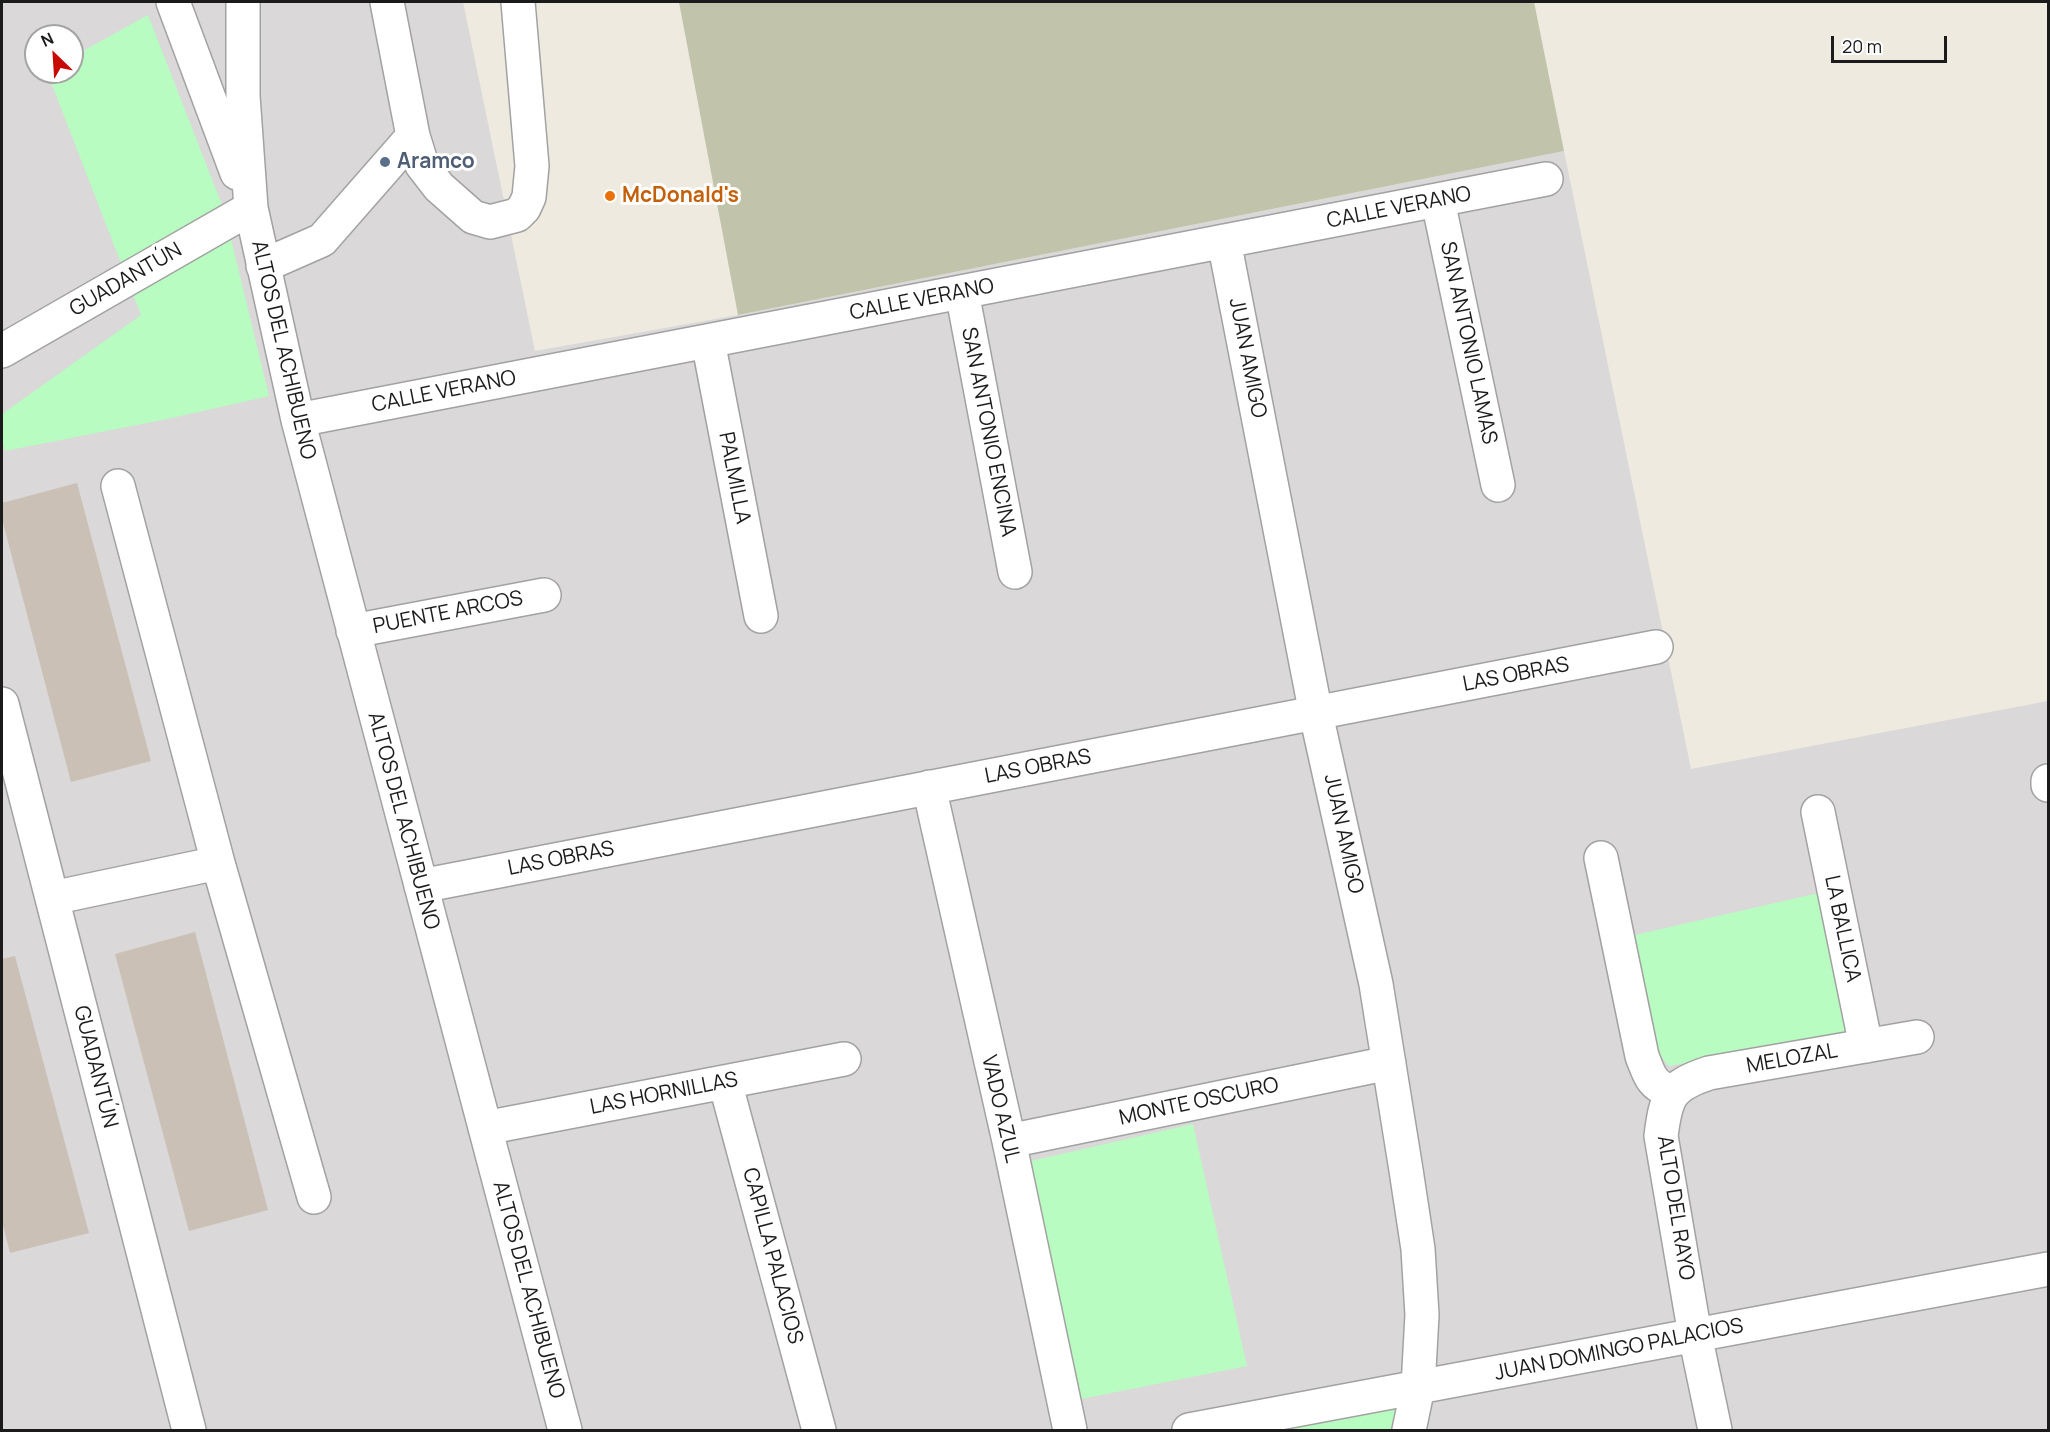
<!DOCTYPE html>
<html>
<head>
<meta charset="utf-8">
<style>
  body { margin:0 }
  #map { position:relative; width:2050px; height:1432px; overflow:hidden; background:#eeeae0; font-family:Manrope,sans-serif }
  canvas { display:block }
  .frame { position:absolute; inset:0; border:3px solid #1b1b1b; pointer-events:none }
  .north { position:absolute; left:24px; top:24px; width:60px; height:60px; box-sizing:border-box; background:#fff; border:2px solid #a4a4a4; border-radius:50%; rotate:335deg; font-size:16px; font-weight:700; line-height:24px; text-align:center; color:#1b1b1b }
  .north::after { content:''; display:block; margin:auto; width:21px; height:27px; background:#c70900; clip-path:polygon(50% 0,100% 100%,50% 72%,0 100%) }
  .scale { position:absolute; left:1831px; top:36px; width:116px; height:27px; box-sizing:border-box; border:3px solid #1b1b1b; border-top:0; padding-left:8px; font-size:18px; line-height:21px; white-space:nowrap; color:#1b1b1b; -webkit-text-stroke:4px #fff; paint-order:stroke }
</style>
</head>
<body>
<div id="map">
<canvas width="2050" height="1432"></canvas>
<div class="frame"></div>
<div class="north">N</div>
<div class="scale">20 m</div>
</div>
<script>
const context = document.querySelector('canvas').getContext('2d');
context.lineJoin = 'round';
function paint(path, color) { context.fillStyle = color; context.fill(path, 'evenodd'); }
function stroke(path, color, width, dash) { context.strokeStyle = color; context.lineWidth = width; context.lineCap = dash ? 'butt' : 'round'; context.setLineDash(dash || []); context.stroke(path); }
function write(font, color, halo, rows, align = 'center') {
  context.font = font + ' Manrope,sans-serif'; context.lineWidth = 6; context.setLineDash([]); context.textBaseline = 'middle'; context.strokeStyle = halo; context.fillStyle = color; for (const [text, x, y, turn = 0] of rows) {
    context.save(); context.translate(x, y); context.rotate((+turn || 0) * Math.PI / 180); context.textAlign = isNaN(turn) ? turn : align; if (halo) context.strokeText(text, 0, 0); context.fillText(text, 0, 0); context.restore();
  }
}
paint(new Path2D(`
  M2 2H463L535 351 738 315 1564 151 1691 769 2048 701V1430H2ZM36 36H72V72H36Z`), '#dad8d8');
paint(new Path2D(`
  M679 2H1534L1564 151 738 315Z`), '#c1c3ab');
paint(new Path2D(`
  M148 15 224 210 269 396 167 419 5 451 2 439V414L141 315 47 72H72V57Z
  M1823 892 1847 1033 1669 1066 1650 1043 1626 937Z
  M1193 1124 1247 1366 1081 1399 1031 1161Z
  M1404 1399 1396 1430H1241Z`), '#b9fcc1');
paint(new Path2D(`
  M77 483 151 761 71 782 2 519V503Z
  M195 932 268 1210 189 1231 115 954Z
  M15 956 89 1233 10 1253 2 1221V959Z`), '#cac0b6');
const minor = new Path2D(`
  M173 2 237 173
  M243 2V96L251 208 298 420 565 1430
  M387 2 413 136 422 165 439 187 473 217 490 222 517 215 524 208 529 197 532 166 518 2
  M1438 201 1498 485
  M1224 241 1316 714 1376 984 1406 1170 1418 1249 1422 1315 1418 1387 1409 1430
  M263 266 322 240 413 136
  M962 292 1015 572
  M708 341 761 616
  M2 351 251 208
  M298 420 1546 179
  M118 486 218 863
  M353 631 544 595
  M2 704 189 1430
  M2048 781V785
  M929 787 1009 1141 1070 1430
  M1818 812 1866 1046
  M1601 858 1642 1056C1650 1077 1651 1084 1672 1093
  M421 886 1656 647
  M52 898 218 863 314 1197
  M725 1082 819 1430
  M485 1128 844 1059
  M1009 1141 1389 1063
  M1189 1430 2048 1269
  M1715 1430 1695 1335 1661 1136C1666 1096 1670 1086 1709 1073L1917 1037`);
stroke(minor, '#a2a2a2', 36);
stroke(minor, '#fff', 33);
for (const [x, y, r, color] of [
  [385,162,6,"#5c6f8a"],
  [610,196,6,"#e8710a"]
]) { const dot = new Path2D(); dot.arc(x, y, r, 0, 2 * Math.PI); context.fillStyle = color; context.fill(dot); stroke(dot, '#fff', 2); }
write('bold 21px', '#4e5e75', '#fff', [
  ["Aramco",397,162]
], 'left');
write('bold 21px', '#c56008', '#fff', [
  ["McDonald's",622,196]
], 'left');
write('21px', '#1b1b1b', '#fff', [
  ["CALLE VERANO",1399,208,-11],
  ["GUADANTÚN",126,280,-30],
  ["CALLE VERANO",922,300,-11],
  ["SAN ANTONIO LAMAS",1468,343,78],
  ["ALTOS DEL ACHIBUENO",283,350,77],
  ["JUAN AMIGO",1247,358,79],
  ["CALLE VERANO",444,392,-11],
  ["SAN ANTONIO ENCINA",988,432,79],
  ["PALMILLA",734,478,79],
  ["PUENTE ARCOS",448,613,-11],
  ["LAS OBRAS",1516,675,-11],
  ["LAS OBRAS",1038,767,-11],
  ["ALTOS DEL ACHIBUENO",403,821,75],
  ["JUAN AMIGO",1343,834,78],
  ["LAS OBRAS",561,859,-11],
  ["LA BALLICA",1842,929,78],
  ["MELOZAL",1792,1059,-10],
  ["GUADANTÚN",95,1067,76],
  ["LAS HORNILLAS",664,1094,-11],
  ["MONTE OSCURO",1199,1102,-12],
  ["VADO AZUL",1000,1109,77],
  ["ALTO DEL RAYO",1675,1208,81],
  ["CAPILLA PALACIOS",772,1256,75],
  ["ALTOS DEL ACHIBUENO",528,1290,75],
  ["JUAN DOMINGO PALACIOS",1619,1350,-11]
]);
</script>
</body>
</html>
